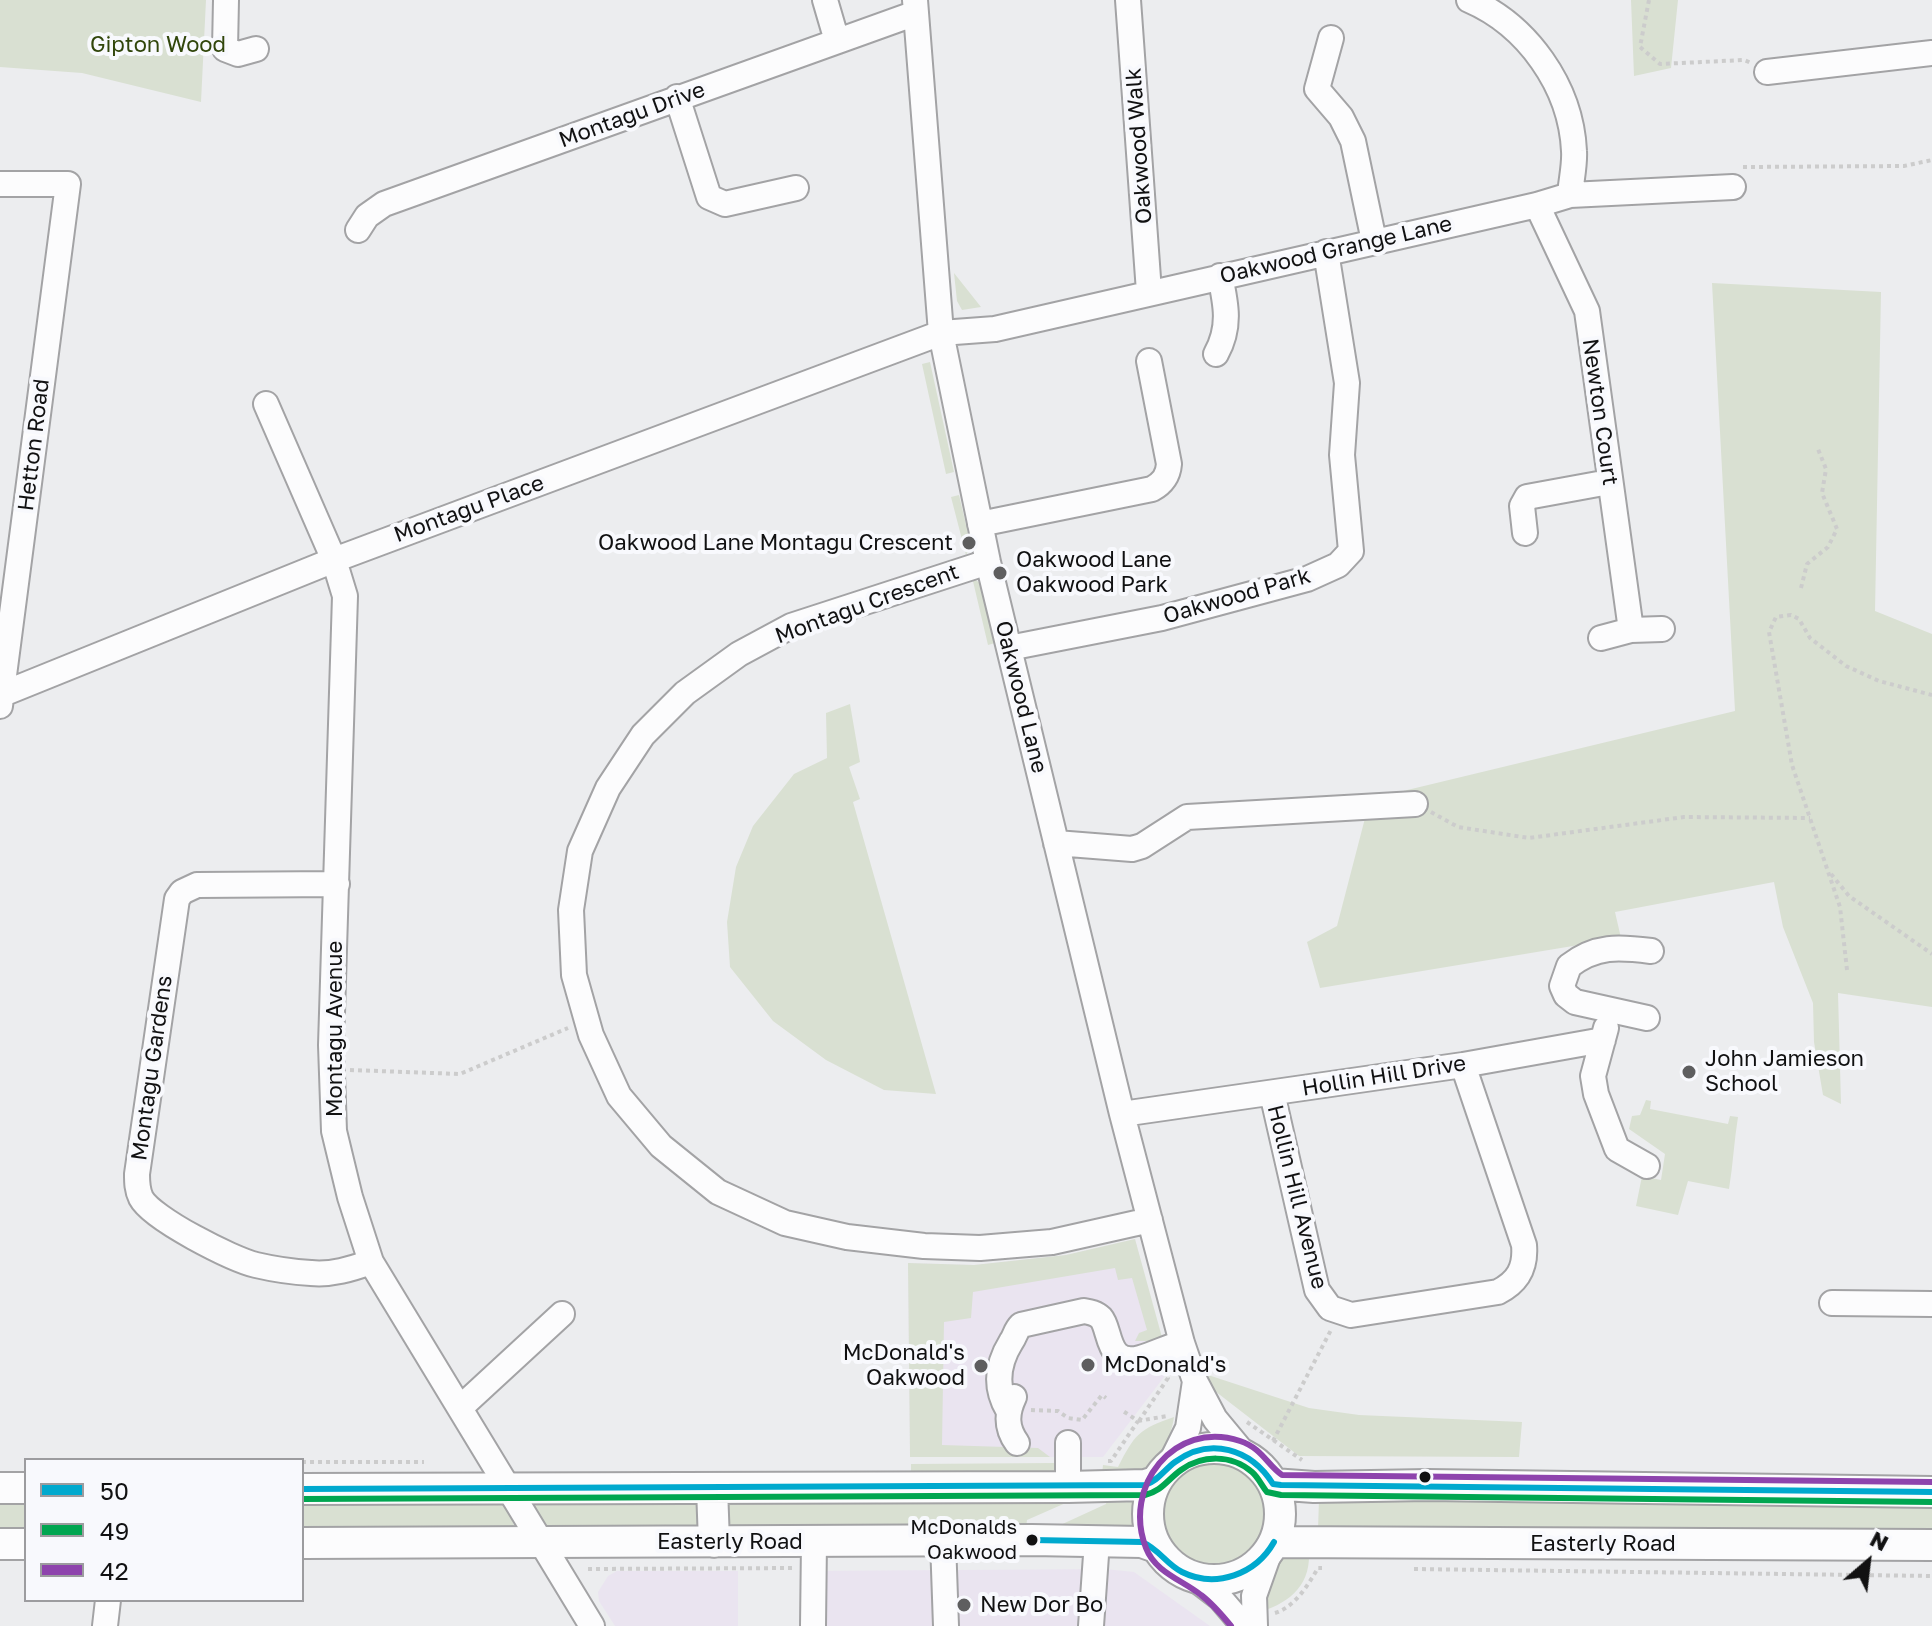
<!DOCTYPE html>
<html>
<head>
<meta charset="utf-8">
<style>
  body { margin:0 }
  #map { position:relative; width:1932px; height:1626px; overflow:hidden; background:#ecedef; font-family:"Golos Text",sans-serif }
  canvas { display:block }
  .legend { position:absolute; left:24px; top:1458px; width:280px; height:144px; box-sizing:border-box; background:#f8f9fd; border:2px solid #9c9c9f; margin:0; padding:10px 14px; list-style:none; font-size:24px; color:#111112 }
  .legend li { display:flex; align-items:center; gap:16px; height:40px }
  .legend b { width:40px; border:2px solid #9c9c9f }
  .north { position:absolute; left:1828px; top:1522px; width:80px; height:80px; -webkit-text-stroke:6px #f8f9fd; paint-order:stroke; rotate:28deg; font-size:22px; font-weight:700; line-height:32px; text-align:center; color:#111112 }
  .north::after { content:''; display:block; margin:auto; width:28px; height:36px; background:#111112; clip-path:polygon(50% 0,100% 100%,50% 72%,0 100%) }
</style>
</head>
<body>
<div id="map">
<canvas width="1932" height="1626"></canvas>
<ul class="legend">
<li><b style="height:10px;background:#00a9ce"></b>50</li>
<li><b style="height:10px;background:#00a651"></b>49</li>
<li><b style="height:10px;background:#8e44ad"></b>42</li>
</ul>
<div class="north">N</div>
</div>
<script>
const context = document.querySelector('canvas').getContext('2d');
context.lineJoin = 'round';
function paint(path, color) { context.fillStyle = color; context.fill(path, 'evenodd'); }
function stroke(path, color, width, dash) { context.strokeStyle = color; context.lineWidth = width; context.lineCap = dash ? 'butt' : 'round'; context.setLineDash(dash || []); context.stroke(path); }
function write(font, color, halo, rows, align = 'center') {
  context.font = font + ' "Golos Text",sans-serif'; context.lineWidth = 8; context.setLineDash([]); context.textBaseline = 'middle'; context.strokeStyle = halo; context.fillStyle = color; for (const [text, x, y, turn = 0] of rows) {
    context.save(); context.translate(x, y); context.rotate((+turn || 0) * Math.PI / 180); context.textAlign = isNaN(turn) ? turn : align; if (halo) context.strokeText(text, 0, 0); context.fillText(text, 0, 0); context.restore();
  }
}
paint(new Path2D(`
  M1135 1239 1162 1341 1164 1377 1103 1457H910L908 1263 974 1265 1066 1255Z
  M1105 1569 1134 1572 1210 1626H807V1571Z
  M617 1571H738V1626H615L599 1601 598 1592 608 1576Z`), '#eae4f0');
paint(new Path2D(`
  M0 0H206L201 102 82 73 0 67Z
  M1631 0H1678L1671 68 1634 76Z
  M954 273 981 307 962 310 957 301Z
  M1712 283 1881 292 1875 611 1932 634V1007L1838 993 1841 1104 1823 1095 1814 1042 1813 1003 1783 927 1774 882 1615 912 1621 938 1320 988 1307 942 1337 926 1370 799 1735 711Z
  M930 362 954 472 946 474 922 364Z
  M959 495 971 546 966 555 951 497Z
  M972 577 981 584 995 643 988 645Z
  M850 704 860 762 849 767 860 799 853 802 936 1094 884 1090 826 1060 773 1021 730 967 727 922 736 867 753 826 794 774 827 758 826 713Z
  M1646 1100 1651 1101 1650 1109 1728 1124 1730 1116 1738 1117C1734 1141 1733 1165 1729 1189L1688 1181 1678 1215 1636 1206 1642 1176 1661 1180 1665 1154 1629 1129 1632 1116 1640 1115Z
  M1135 1239 1163 1341H1135L1139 1333 1147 1330 1132 1278 1118 1280 1115 1268 973 1292 971 1318 944 1322 942 1445 1038 1448 1050 1457H910L908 1263 974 1265 1066 1255Z
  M1208 1375 1309 1408 1359 1415 1522 1422 1519 1457 1299 1456 1211 1388Z
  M1174 1417C1171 1438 1158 1469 1135 1473 1124 1474 1113 1474 1102 1474L1103 1465 1118 1467C1135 1434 1139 1429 1174 1417Z
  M1162 1514a52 52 0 1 1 104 0a52 52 0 1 1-104 0Z
  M1054 1463 1055 1471 911 1473V1464Z
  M1077 1498 1027 1520 1026 1527H733L726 1519V1508L732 1501Z
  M1107 1498 1132 1500V1528L1056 1527 1106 1504Z
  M302 1499 504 1502 514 1525 511 1531 302 1532Z
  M1319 1499 1932 1501V1533L1318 1530Z
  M0 1500H26V1532H0Z
  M536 1501 701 1502 699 1528 547 1529 534 1506Z
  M1309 1554C1310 1588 1286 1605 1256 1613 1261 1595 1268 1562 1289 1556 1295 1554 1303 1555 1309 1554Z`), '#d9e0d2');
const minor = new Path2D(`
  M226 0 225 49 238 54 256 49
  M825 0 837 41
  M915 0 941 333 988 562 1122 1114 1182 1343 1195 1381 1215 1419 1244 1454
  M1128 0 1149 292
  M1469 0C1527 25 1571 86 1574 151 1575 165 1571 181 1570 195
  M1331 38 1317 89 1341 117 1353 141 1374 241
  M1767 72 1932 53
  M677 97 709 197 725 204 796 188
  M0 184H68L0 706
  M1537 205 1587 311 1631 630
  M358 230 367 216 384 204 916 13
  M1216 354C1231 327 1226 304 1220 276
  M266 404 334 560 345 596 331 1045 334 1131 350 1197 371 1262 592 1626
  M980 524 1152 489C1163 483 1168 476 1169 464L1149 361
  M1525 533 1522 506 1527 497 1609 482
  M988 562 791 626 739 654 685 693 643 735 608 788 580 851 571 910 574 975 591 1035 619 1096 661 1146 718 1192 785 1223 847 1237 924 1246 980 1248 1052 1242 1150 1220
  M1601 638 1631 630 1662 629
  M1009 648 1162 618 1307 579 1338 565 1351 551 1342 455 1347 383 1326 252
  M0 695 334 560 941 333 995 329 1537 205 1570 195 1733 187
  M1056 843 1132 849 1142 846 1187 817 1415 804
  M337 884 197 885 182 892 177 899 137 1174C137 1182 137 1190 141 1198 152 1219 232 1259 256 1265 273 1269 293 1272 311 1273 332 1275 351 1269 371 1262
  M1647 1018 1575 1002 1566 995 1562 986 1569 966C1596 945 1619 947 1651 951
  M1606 1028 1593 1076 1596 1094 1617 1149 1647 1166
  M1272 1093 1317 1290 1330 1308 1351 1315 1498 1292C1518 1282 1526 1268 1524 1245L1463 1065
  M1122 1114 1463 1065 1603 1040
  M1832 1303 1932 1304
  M1014 1397C1006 1414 1006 1428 1017 1443
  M460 1408 562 1314
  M1008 1410C994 1386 998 1363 1011 1342 1016 1335 1015 1331 1021 1325L1084 1311C1090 1312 1096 1313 1101 1318 1111 1329 1106 1367 1140 1358 1154 1354 1168 1347 1182 1343
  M1068 1443V1487
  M1169 1466 1188 1428 1195 1381
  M943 1541 946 1626
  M1190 1575 1220 1598 1244 1626
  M105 1626 108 1600
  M813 1626 814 1542
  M1091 1626 1097 1541
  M1255 1626 1254 1596 1271 1548`);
const major = new Path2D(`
  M1148 1514a66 66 0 1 1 132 0a66 66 0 1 1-132 0Z
  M1273 1484 1314 1487 1428 1485 1932 1492
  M0 1488H26
  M712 1488 714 1542
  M302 1489 1068 1487 1145 1485 1155 1482
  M1274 1542 1932 1545
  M302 1543 1032 1540 1142 1542 1156 1547
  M0 1544H26`);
stroke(minor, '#a3a3a5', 28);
stroke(major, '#a3a3a5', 34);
stroke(new Path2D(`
  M1649 0 1640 47 1660 64 1744 60 1751 63
  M1743 167 1904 166 1932 160
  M1801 588 1807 564 1828 547 1837 529 1822 493 1826 469 1818 449
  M1431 812 1458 827 1529 838 1684 817 1810 818
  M1831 874 1849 896 1932 954
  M1847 970 1840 907 1792 765 1769 632 1776 617 1791 615 1799 619 1810 638 1846 666 1879 681 1932 695
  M350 1070 460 1074 568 1028
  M1031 1410 1058 1411 1068 1418 1082 1420 1102 1395 1106 1398
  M1138 1421 1167 1416
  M1139 1421 1168 1378 1166 1371
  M1247 1422 1302 1460
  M1273 1441 1331 1330
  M1108 1461H1111L1138 1421 1123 1411
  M302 1462H424
  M588 1569 794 1568
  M1414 1569 1932 1576
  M1275 1613C1295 1607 1308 1585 1318 1568H1322`), '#ccc', 4, [4, 4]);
stroke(minor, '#fcfcfd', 24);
stroke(major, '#fcfcfd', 30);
stroke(new Path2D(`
  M302 1489 1145 1485C1158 1481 1164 1470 1175 1462 1210 1436 1251 1449 1273 1484L1281 1485 1932 1492
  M1032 1540 1142 1542C1159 1549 1166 1564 1182 1572 1216 1589 1256 1574 1274 1542`), '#00a9ce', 6);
stroke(new Path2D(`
  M302 1499 1145 1495C1162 1491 1167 1480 1181 1470 1202 1455 1231 1454 1252 1472 1258 1477 1262 1486 1267 1492L1281 1495 1932 1502`), '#00a651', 6);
stroke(new Path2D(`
  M1231 1626C1222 1615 1213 1604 1201 1595 1182 1580 1155 1572 1146 1548 1122 1487 1174 1419 1240 1441 1262 1448 1268 1466 1282 1475L1932 1482`), '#8e44ad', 6);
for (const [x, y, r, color] of [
  [969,543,8,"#5e5e5f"],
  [1000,573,8,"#5e5e5f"],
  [1689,1072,8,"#5e5e5f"],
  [1088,1365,8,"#5e5e5f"],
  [981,1366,8,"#5e5e5f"],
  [1425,1477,7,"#111112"],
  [1032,1540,7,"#111112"],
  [964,1605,8,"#5e5e5f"]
]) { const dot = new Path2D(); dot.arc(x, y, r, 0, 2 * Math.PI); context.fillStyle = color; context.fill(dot); stroke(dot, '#f8f9fd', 3); }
write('20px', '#111112', '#f8f9fd', [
  ["McDonalds",1017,1528],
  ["Oakwood",1017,1553]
], 'right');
write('22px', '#31460b', '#f8f9fd', [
  ["Gipton Wood",158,45]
]);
write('22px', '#111112', '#f8f9fd', [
  ["Montagu Drive",632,115,-20],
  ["Oakwood Walk",1139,146,-94],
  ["Oakwood Grange Lane",1336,250,-13],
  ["Newton Court",1600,412,82],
  ["Hetton Road",34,445,-83],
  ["Montagu Place",469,509,-20],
  ["Oakwood Park",1237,596,-16],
  ["Montagu Crescent",867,604,-20],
  ["Oakwood Lane",1021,697,76],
  ["Montagu Avenue",335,1029,-90],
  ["Montagu Gardens",152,1068,-82],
  ["Hollin Hill Drive",1384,1076,-9],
  ["Hollin Hill Avenue",1297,1197,76],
  ["Easterly Road",730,1542],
  ["Easterly Road",1603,1544]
]);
write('22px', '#111112', '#f8f9fd', [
  ["Oakwood Lane Montagu Crescent",953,543,"right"],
  ["Oakwood Lane",1016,560],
  ["Oakwood Park",1016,585],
  ["John Jamieson",1705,1059],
  ["School",1705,1084],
  ["McDonald's",965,1353,"right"],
  ["Oakwood",965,1378,"right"],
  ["McDonald's",1104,1365],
  ["New Dor Bo",980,1605]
], 'left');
</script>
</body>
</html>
